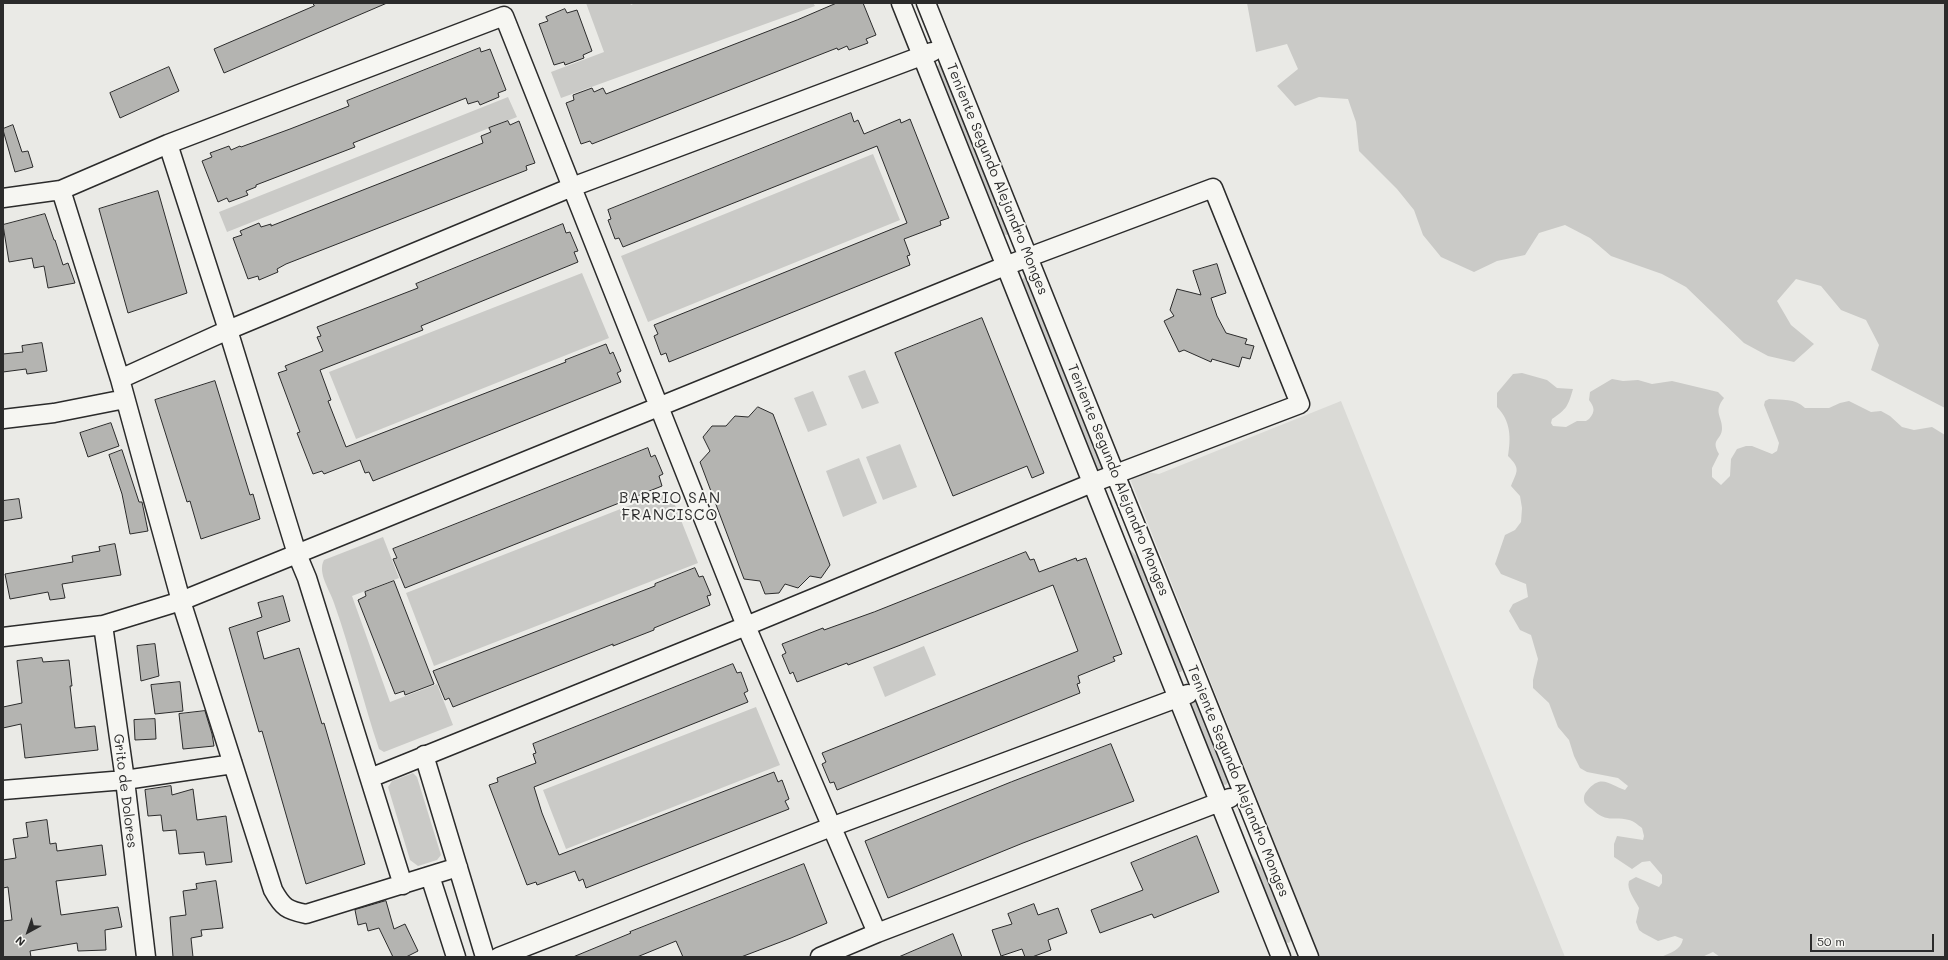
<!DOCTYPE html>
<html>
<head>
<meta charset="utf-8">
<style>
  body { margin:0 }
  #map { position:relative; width:1948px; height:960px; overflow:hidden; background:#eaeae6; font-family:Mali,sans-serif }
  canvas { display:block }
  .frame { position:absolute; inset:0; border:4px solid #2b2b2b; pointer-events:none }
  .north { position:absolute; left:8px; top:912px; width:40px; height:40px; -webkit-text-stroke:3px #f6f6f2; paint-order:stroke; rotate:220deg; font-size:11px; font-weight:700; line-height:16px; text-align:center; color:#2b2b2b }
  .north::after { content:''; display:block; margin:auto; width:14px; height:18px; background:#2b2b2b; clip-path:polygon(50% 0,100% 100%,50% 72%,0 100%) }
  .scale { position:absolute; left:1810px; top:934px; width:124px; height:18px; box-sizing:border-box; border:2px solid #2b2b2b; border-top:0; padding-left:5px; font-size:12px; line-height:14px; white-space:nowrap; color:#2b2b2b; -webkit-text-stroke:3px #f6f6f2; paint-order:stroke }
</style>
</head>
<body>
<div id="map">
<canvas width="1948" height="960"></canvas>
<div class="frame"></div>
<div class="north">N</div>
<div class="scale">50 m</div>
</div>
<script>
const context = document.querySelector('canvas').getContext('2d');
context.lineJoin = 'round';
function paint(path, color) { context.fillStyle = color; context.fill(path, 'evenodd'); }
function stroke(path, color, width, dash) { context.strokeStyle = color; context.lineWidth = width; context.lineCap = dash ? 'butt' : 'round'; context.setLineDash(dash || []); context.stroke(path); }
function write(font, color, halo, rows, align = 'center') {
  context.font = font + ' Mali,sans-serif'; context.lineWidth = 4; context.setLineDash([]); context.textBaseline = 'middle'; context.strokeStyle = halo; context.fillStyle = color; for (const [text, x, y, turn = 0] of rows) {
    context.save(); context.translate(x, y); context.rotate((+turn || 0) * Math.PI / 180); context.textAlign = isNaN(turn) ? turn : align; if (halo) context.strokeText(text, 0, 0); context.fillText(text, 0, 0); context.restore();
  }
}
paint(new Path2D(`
  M1341 401 1565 957H1320L1131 481 1134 476 1146 472 1159 474Z`), '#dadad6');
paint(new Path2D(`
  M586 3H630L631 5 635 3H813L815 6 561 98 551 72 604 52Z
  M1247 3H1945V408L1871 370 1879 345 1866 320 1841 310 1821 286 1796 279 1777 301 1791 325 1814 344 1794 362 1768 356 1744 343 1686 287 1662 274 1611 256 1590 238 1565 225 1539 233 1525 255 1497 261 1474 272 1441 257 1423 235 1414 210 1397 189 1359 151 1356 122 1348 99 1319 97 1295 106 1277 86 1298 69 1287 44 1256 52Z
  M939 64 942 65 1009 233 1007 235 1003 234 936 68Z
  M508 97 517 117 227 232 219 212Z
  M873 154 900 220 648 322 621 256Z
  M582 273 609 338 356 439 329 372Z
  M1025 277 1027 278 1103 466 1102 470H1097L1095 468 1021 280Z
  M865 370 879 403 862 409 848 376Z
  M1522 373 1547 380 1557 388 1573 389C1568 406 1567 409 1552 419L1551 423 1553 426 1566 427 1577 421H1586L1589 419C1596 411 1594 407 1589 400L1590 392 1612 379 1623 381 1638 380 1652 384 1672 381 1718 392 1724 398C1713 412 1722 416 1722 428 1722 441 1710 438 1719 454L1712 468V477L1721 485 1730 476 1731 459 1737 449 1746 446H1752L1772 454 1777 451 1779 443 1764 405 1765 401 1769 399C1782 400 1795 398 1805 408H1829L1840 403 1849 401 1871 412 1881 411 1890 416 1902 427 1914 430 1932 427 1945 435V957H1720L1713 952 1702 957H1661C1670 953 1681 950 1683 939L1675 936 1658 941 1643 933 1639 930 1636 922 1639 908C1635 900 1626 889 1629 881L1636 877 1659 887 1662 883V875L1650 861 1642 862 1632 869 1614 857V844L1617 836 1643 840 1644 836 1642 828C1638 825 1634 821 1629 820 1614 816 1608 823 1594 811 1592 809 1587 806 1585 803 1583 799 1584 794 1587 791 1601 773 1610 785 1625 790L1628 786 1618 778 1587 772 1580 768 1574 756 1569 740 1558 727 1549 703 1533 688V680L1538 659 1531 635 1520 630 1509 611 1513 604 1528 597 1526 584 1501 574 1495 564 1505 535 1515 530 1521 522 1522 508 1520 496 1511 486C1517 471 1521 469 1508 456 1511 438 1511 421 1497 407V393L1513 374Z
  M813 391 827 425 808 432 794 398Z
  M900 444 917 487 883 500 866 457Z
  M859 458 877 503 843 517 826 471Z
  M669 490 698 563 434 666 406 593Z
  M1109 498 1111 500 1128 547 1140 560 1184 667 1181 672H1177L1108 499Z
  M383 537 399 578 352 596 390 702 437 684 453 725 384 752 379 749C363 701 351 651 334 603 330 590 317 573 324 560Z
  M924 646 936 675 885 697 873 667Z
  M1195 699 1197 700 1229 781 1226 785 1222 784 1189 702Z
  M756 707 780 765 566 849 543 790Z
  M413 773 417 777 441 855 437 860 418 866 410 860 388 787 392 781Z
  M1231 808 1248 849 1267 876 1292 939 1289 943 1285 942Z`), '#cacac7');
const building = new Path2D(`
  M313 3H387L224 73 214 49 314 6Z
  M837 3H863L876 35 866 39 868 43 849 50 847 46 838 50 837 48 592 144 590 141 581 144 566 103 574 100 573 95 592 88 594 92 603 88 606 94 797 20Z
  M565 9 567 13 577 10 592 51 583 55 584 58 565 65 564 62 554 65 539 24 548 21 546 17Z
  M480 48 481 52 490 49 506 90 498 93 499 97 480 105 478 101 468 104 466 98 353 143 355 147 256 185V187L246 191 248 195 229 202 227 198 218 202 202 161 212 157 210 153 229 146 231 150 240 146 241 147 290 129 349 106 347 101Z
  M169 67 179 91 120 118 110 93Z
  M851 113 854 122 858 120 864 134 900 119 901 123 910 119 949 218 940 221 941 225 904 239 910 255 907 256 910 265 669 362 666 353 661 355 654 336 658 334 654 325 907 223 877 146 623 247 619 238 615 239 608 220 611 219 608 210Z
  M508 121 510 125 519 121 535 163 526 166 527 170 286 264 277 269 278 272 259 280 258 276 248 279 233 238 242 235 240 231 259 223 261 227 271 224V226L483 143 481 136 491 132 489 128Z
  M13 125 22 152 28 151 33 167 15 172 3 130V129Z
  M158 191 187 293 128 313 99 209Z
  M45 214 54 240H55L63 265 68 263 75 283 48 288 44 266 34 268 32 258 9 262 3 225Z
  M563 224 566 233 570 232 578 251 574 252 578 262 421 326 423 330 320 370 331 400 328 401 346 447 566 362 565 360 606 344 610 354 613 352 621 371 617 373 621 382 373 481 369 472 365 473 360 460 324 474 322 471 313 474 297 433 300 432 278 373 287 370 285 366 323 351 317 337 321 336 317 327 418 288 416 284Z
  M1217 264 1226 293 1211 298 1217 316 1226 333 1247 339 1245 344 1254 346 1250 359 1242 357 1239 367 1212 359 1211 362 1184 350 1179 352 1164 321 1174 316 1170 310 1177 289 1201 295 1193 271Z
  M982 318 1044 473 1032 478 1027 466 953 496 895 353Z
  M42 343 47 371 27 374 26 369 3 372V354L23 352 22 346Z
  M215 381 250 495 253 494 260 519 201 539 190 501 187 502 155 400Z
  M758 407 773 414 830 565 821 578 810 576 798 588 785 584 779 593 765 594 760 581 744 579 700 462 710 451 703 437 712 426H726L735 416 748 417Z
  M111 423 119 446 88 457 80 433Z
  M648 448 651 457 655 455 663 474 659 476 662 486 405 588 393 559 397 558 393 549Z
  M122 450 139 502H142L148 531 130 534 122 494 109 455Z
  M19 499 22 518 3 521V501Z
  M115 544 121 575 62 584 65 598 50 600 48 592 10 599 5 574 73 562 72 556 100 551 99 547Z
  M1026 552 1030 560 1034 559 1039 572 1076 558 1077 561 1086 558 1122 654 1113 657 1115 661 1078 676 1080 683 1077 684 1080 693 837 790 834 782 830 783 822 764 826 762 822 753 1078 651 1069 627 1053 585 898 646 848 665 847 663 797 682 793 672 790 674 782 655 786 653 782 644 823 628 824 630 874 612Z
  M695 568 699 577 703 576 711 595 707 596 710 605 654 628V630L613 646V644L453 707 449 698 445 700 433 671 655 586V584Z
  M394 581 434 684 405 695 404 691 395 694 358 600 366 596 365 592Z
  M283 596 290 621 257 632 264 659 299 648 322 724 324 723 365 864 306 884 262 731 259 732 229 628 262 617 258 603Z
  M155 644 159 676 141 681 137 646Z
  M42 658 43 662 69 660 72 686H70L75 728 95 726 98 750 25 758 21 724 3 728V707L22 703 17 661Z
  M733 664 737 673 741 672 748 691 744 693 748 702 534 787 542 813 559 855 774 772 778 782 782 780 789 799 785 801 789 809 586 888 583 879 579 881 575 871 537 885 536 882 527 885 489 785 498 782 497 778 536 763 533 754 536 753 533 744Z
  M180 682 183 711 155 714 151 685Z
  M205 711 212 734 214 746 183 749 179 714Z
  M155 719 156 739 135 740 134 720Z
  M1111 744 1134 801 1023 843 888 898 865 841 1011 782Z
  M171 786 172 795 193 789 197 820 226 816 232 862 206 865 204 852 179 854 176 830 163 831 161 815 148 816 145 790Z
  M47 820 50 844 56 843 57 851 102 845 106 875 56 881 61 915 118 907 122 927 105 930 106 950 78 951 77 943 30 951 31 957H3V921L12 920 8 887 3 888V860L16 858 13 839 28 837 26 823Z
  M1197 836 1219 892 1154 918 1152 914 1100 933 1091 910 1143 890 1131 863Z
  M804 864 827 923 791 938 741 957H683L676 941 637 957H573L631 933 630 932Z
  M216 881 223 928 201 930 202 936 191 938 193 957H173L170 917 186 915 183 891 197 889 196 884Z
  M386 901 394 929 405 924 418 951 406 957H393L379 928 368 931 366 923 358 925 355 910Z
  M1034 904 1038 915 1058 908 1067 933 1048 940 1051 950 1032 957H1025L1022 949 1001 956 992 930 1012 924 1008 914Z
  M953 934 962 957H899Z`);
paint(building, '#b4b4b1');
stroke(building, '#2b2b2b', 1);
const street = new Path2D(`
  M901 3 1281 957
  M926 3 1309 957
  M168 144 228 330 297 554 307 578 403 885
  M61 190 120 379 181 601 273 890C283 908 287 910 306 914L458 867
  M3 198 61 190 168 144 504 16 746 626 877 933
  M120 379 228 330 572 187 932 52
  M3 419 54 413 125 399
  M103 625 125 780 146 957
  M3 637 103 625 181 601 1005 266 1213 188 1300 404 1092 483 746 626 370 778
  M424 755 485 957
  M3 790 125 780 233 764
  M430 876 456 957
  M499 957 831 827 1188 694
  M820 957 877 933 1230 798`);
stroke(street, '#2b2b2b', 21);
stroke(street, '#f6f6f2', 18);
write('14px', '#2b2b2b', '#f6f6f2', [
  ["Teniente Segundo Alejandro Monges",997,179,68],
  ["Teniente Segundo Alejandro Monges",1118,480,68],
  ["Teniente Segundo Alejandro Monges",1238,781,68],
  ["Grito de Dolores",125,791,83]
]);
context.letterSpacing = '1px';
write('15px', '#2b2b2b', '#f6f6f2', [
  ["BARRIO SAN",670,498],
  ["FRANCISCO",670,515]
]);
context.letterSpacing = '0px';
</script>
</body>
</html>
